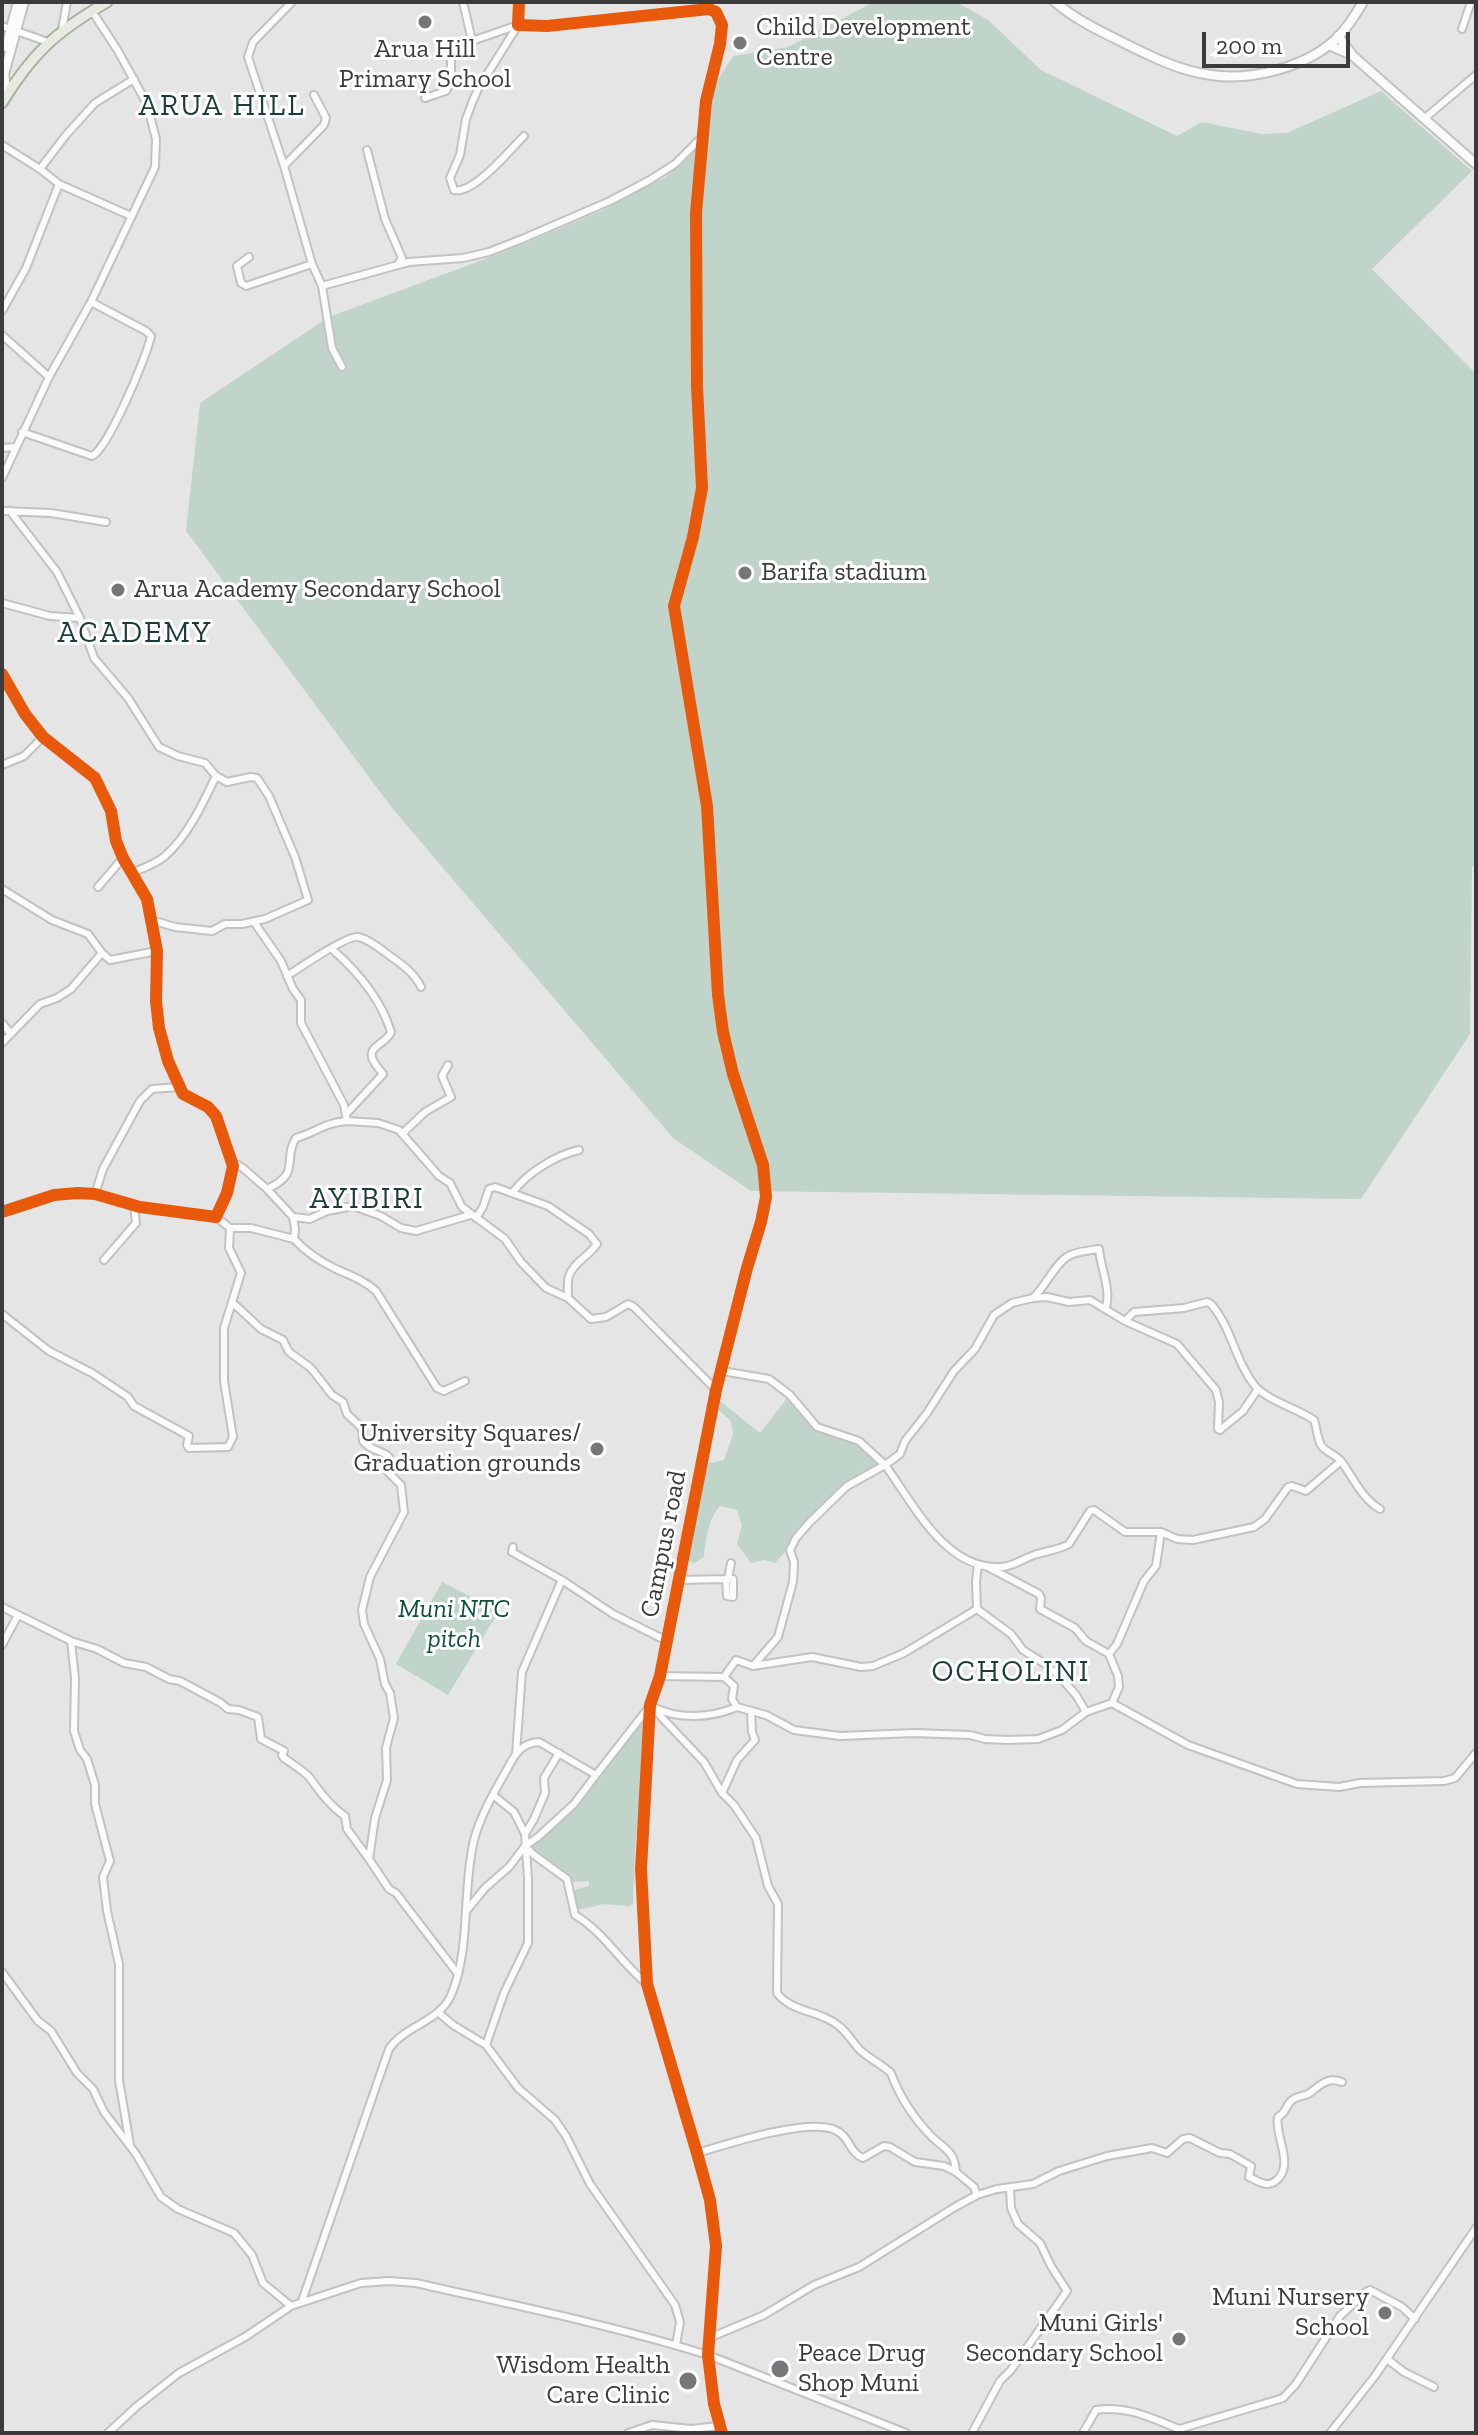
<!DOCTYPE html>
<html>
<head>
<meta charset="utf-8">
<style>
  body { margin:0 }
  #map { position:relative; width:1478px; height:2435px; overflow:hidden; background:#e5e5e6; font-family:"Zilla Slab",serif }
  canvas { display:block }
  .frame { position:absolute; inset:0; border:4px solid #3b3b3c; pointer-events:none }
  .scale { position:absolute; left:1202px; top:32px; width:148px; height:36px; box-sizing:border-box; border:4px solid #3b3b3c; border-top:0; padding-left:10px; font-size:24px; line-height:28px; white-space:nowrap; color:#3b3b3c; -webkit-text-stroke:6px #fff; paint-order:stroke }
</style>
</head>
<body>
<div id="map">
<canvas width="1478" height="2435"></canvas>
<div class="frame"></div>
<div class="scale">200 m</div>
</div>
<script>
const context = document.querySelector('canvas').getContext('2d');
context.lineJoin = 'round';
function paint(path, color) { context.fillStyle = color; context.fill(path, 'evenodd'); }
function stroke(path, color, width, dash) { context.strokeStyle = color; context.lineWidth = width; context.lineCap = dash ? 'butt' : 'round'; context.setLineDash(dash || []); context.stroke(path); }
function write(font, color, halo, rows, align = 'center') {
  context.font = font + ' "Zilla Slab",serif'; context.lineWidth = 6; context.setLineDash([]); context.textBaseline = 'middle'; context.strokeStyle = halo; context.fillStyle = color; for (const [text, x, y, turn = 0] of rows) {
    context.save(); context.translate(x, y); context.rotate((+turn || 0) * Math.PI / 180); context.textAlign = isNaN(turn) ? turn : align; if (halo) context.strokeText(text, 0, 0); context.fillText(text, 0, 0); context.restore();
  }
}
paint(new Path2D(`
  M874 2H956L987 19 1041 70 1177 136 1202 122 1262 134 1287 133 1381 91 1472 171 1372 269 1476 374V862L1472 867 1470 1034 1361 1199 751 1191 673 1138 392 808 186 531 200 403 329 317 504 252 601 211 666 177 698 145 708 130 711 90 733 56 788 47Z
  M788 1397 812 1428 820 1432 848 1439 860 1447 881 1467 845 1486 775 1563 764 1560 751 1563 737 1544 742 1525 737 1510 720 1506C707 1521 706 1539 704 1557L694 1563 684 1559 705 1464 724 1460 733 1434 731 1421 714 1406 716 1398 760 1433Z
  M442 1582 499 1611 448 1695 396 1664Z
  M648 1708 635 1848 633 1904 629 1906 604 1904 577 1910 574 1890 589 1886V1881L573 1882 527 1847 578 1802Z`), '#c0d4ca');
const street = new Path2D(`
  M292 2 253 42 248 57 284 166 312 264 322 286 332 348 342 367
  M463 2 472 41 518 25
  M519 2 518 25 547 26 709 9 716 12 722 25 720 44 706 101 696 213 697 386 702 488 693 537 674 606 707 806 718 995 723 1032 733 1074 763 1165 766 1197 761 1222 747 1268 716 1390 660 1676 650 1705 641 1869 647 1984 697 2153 710 2200 716 2246 708 2355 714 2404 722 2433
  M518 25 478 89 472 103 466 119 460 155 450 178 454 190C473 195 510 150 524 136
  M2 26 48 42
  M1462 29 1471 2
  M62 30 67 2
  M425 98 446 91 451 81V53L458 47 472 41
  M1425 118 1476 75
  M2 145 40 169 59 184 131 216
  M367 150 385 219 402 258 398 265
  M284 166 324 125 326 118 314 95
  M40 169 66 135 95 103 134 79
  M249 257 237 266 241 283 246 286 312 264
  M322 286 409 262 463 258 489 252 522 239 610 201 648 181 675 164 702 137
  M2 311 26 268 59 184
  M2 335 49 377
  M22 432 92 456C108 449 147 356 151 336L146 331 91 302
  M2 448 16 447
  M2 478 49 377 91 302 155 167 156 139 147 104 118 51 92 11
  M2 511 51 513 106 522
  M10 511 57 572 80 618 94 658 128 698 159 747 178 756 205 763 216 776 227 782 251 777 257 778 269 796 295 857 308 900 265 919 242 924H225L212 931 175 927 151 920
  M2 603 50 616 80 618
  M2 674 25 714 43 737 95 778 111 811 116 841 123 858 147 899 157 951 156 1001 159 1028 168 1061 183 1094 208 1107 216 1116 233 1166 227 1193 216 1217 140 1207 95 1194 78 1193 54 1195 2 1212
  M2 765 24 756 43 737
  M132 873C143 868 156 864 165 856 188 836 203 803 216 776
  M98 887 123 858
  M2 889 52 920 88 934 102 953 110 960 157 951
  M254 922 281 961 293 989 301 1000V1023L344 1105 347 1121 378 1123 399 1130 439 1176 450 1183 462 1207 505 1239 521 1262 546 1288 568 1298 591 1319 606 1317 628 1304 634 1307 716 1390
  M332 949C357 971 381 999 391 1032 387 1043 369 1046 372 1057 373 1063 380 1070 383 1074L347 1113
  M287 976C299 968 347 935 358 937 369 939 382 950 390 956 403 965 414 973 421 987
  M2 1023 11 1034
  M2 1043 40 1004 57 998 71 989 102 953
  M402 1134 425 1112 451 1097 442 1076 448 1065
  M231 1161 243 1168 267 1189 293 1217 295 1229 294 1239C306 1252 321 1262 336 1269 351 1276 364 1280 376 1291L437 1388 444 1391 465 1381
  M267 1189C302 1173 282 1160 296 1138 317 1132 323 1123 347 1121
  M513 1192C527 1173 556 1155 579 1150
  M95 1194 103 1169 140 1101 152 1089 179 1087
  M293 1217 310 1219 327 1211 353 1206 381 1216 401 1228 416 1231 470 1215
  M476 1218 483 1207 489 1189 495 1187 548 1206 589 1234 597 1244C589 1256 573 1263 569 1276 567 1282 568 1292 568 1298
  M230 1228H251L294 1239
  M104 1260 136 1223 134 1206
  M1033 1298C1045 1287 1056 1263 1067 1257 1075 1251 1089 1251 1099 1249 1101 1270 1111 1288 1106 1308
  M232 1302 261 1329 283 1340 289 1352 311 1368 332 1395 343 1402 347 1414 362 1428 363 1441C373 1453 381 1449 389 1457L388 1472 401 1485 404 1512 370 1577 362 1610 364 1624 380 1659 385 1684 390 1693 394 1718 386 1748 387 1780 375 1818 369 1859 389 1889 396 1893 458 1974
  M2 1314 49 1351 92 1373 128 1397 134 1406 189 1436 187 1445 189 1448 228 1447 233 1437 224 1381V1328L241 1273 229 1248 230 1228 216 1217
  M1125 1321 1134 1312 1184 1308 1207 1302 1211 1304C1232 1328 1235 1361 1255 1386 1267 1400 1298 1409 1314 1420 1317 1428 1317 1438 1321 1445 1325 1452 1335 1454 1341 1461 1353 1477 1362 1499 1380 1509
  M722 1371 769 1379 790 1395 817 1427 859 1441 885 1465 900 1454 905 1441 927 1413 954 1371 975 1349 994 1315 1012 1303 1033 1298 1047 1297 1069 1302 1090 1300 1125 1321 1177 1344 1216 1390 1219 1402 1218 1429 1220 1430 1243 1411 1258 1389
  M513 1547 512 1552 562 1580 613 1614 667 1641
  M978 1565 976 1581 977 1609 1011 1634 1023 1650 1045 1664 1062 1679 1076 1695 1086 1712 1112 1703 1188 1745 1297 1784 1339 1787 1360 1783 1444 1781 1455 1778 1476 1753
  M988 1567 1039 1594 1041 1598 1040 1609 1075 1628 1086 1641 1109 1654 1118 1676 1119 1687 1112 1703
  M679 1580 726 1579 727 1596 733 1597V1579H728L731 1563
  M2 1607 71 1641 97 1649 124 1663 146 1667 169 1679 180 1681 221 1703 228 1709 239 1710 258 1717 261 1739 284 1751 282 1755 284 1758C292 1764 304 1771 310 1778 319 1791 331 1807 345 1816L347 1829 369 1859
  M71 1641 75 1678 74 1731 80 1750 87 1759 95 1785V1804L110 1861 103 1877 107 1911 119 1964V2080L130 2145
  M2 1645 18 1615
  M1109 1654 1117 1644 1144 1581 1156 1566 1161 1532
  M753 1666 778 1637 793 1582 794 1562 790 1550 796 1538 809 1523 847 1486 885 1465C913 1503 945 1570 1000 1567 1013 1567 1022 1559 1034 1555 1046 1551 1059 1550 1069 1544L1090 1511 1094 1510 1125 1532H1161L1177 1539 1193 1540 1254 1527 1265 1519 1288 1487 1292 1486 1306 1491 1341 1461
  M660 1676 724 1677 736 1660 753 1666 812 1657 861 1667 873 1666 904 1653 977 1609
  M724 1677 734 1686 732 1699 737 1707 766 1715 794 1730 840 1736 914 1733 970 1735 985 1739 1008 1740 1038 1739 1062 1730 1086 1712
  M650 1705 704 1762 722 1793 734 1805 756 1838 768 1886 778 1904 777 1993C792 2013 820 2010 839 2026 847 2032 853 2043 860 2050 870 2059 881 2064 891 2073 899 2096 915 2120 932 2137 945 2149 955 2152 956 2172
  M653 1707C679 1720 710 1718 737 1707
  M516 1754 522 1672 561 1582
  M722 1793 737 1760 755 1740 752 1732 751 1712
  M525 1834 534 1819 545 1793 544 1778 559 1753
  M525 1846 534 1855 567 1879 575 1915C604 1932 621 1963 647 1984
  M467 1910 485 1888 509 1867 525 1846 538 1837 574 1804 596 1775
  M2 1972 38 2021 51 2031 77 2073 93 2089 104 2112 136 2154 161 2197 178 2209 234 2233 252 2255 263 2283 291 2306
  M439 2013 453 2025 486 2045 518 2088 555 2120 566 2136 590 2184 675 2305 680 2322 676 2345
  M486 2045 504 1993 528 1943V1879L525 1834 514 1812 493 1795
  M697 2153C728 2144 804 2119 833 2129 851 2136 848 2152 863 2158L884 2146 890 2147 915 2162 944 2166 956 2172 974 2187 977 2195
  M302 2301 389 2049C406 2024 440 2023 452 1993 471 1946 462 1889 474 1840 480 1817 493 1794 505 1773 514 1757 519 1743 539 1742L596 1775 649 1707
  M709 2338 764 2315 814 2285 859 2267 955 2207 977 2195 997 2189 1033 2184 1059 2171 1107 2156 1152 2148 1167 2153 1183 2139 1190 2138 1220 2153 1230 2154 1251 2166 1249 2177C1260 2182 1268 2189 1278 2179 1294 2163 1274 2135 1278 2117 1286 2113 1285 2108 1290 2102 1295 2096 1301 2097 1308 2094 1320 2086 1327 2076 1342 2082
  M1387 2359 1404 2372 1434 2387
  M108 2433 136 2407 179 2373 245 2337 291 2306 361 2283 389 2281 416 2283C513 2305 612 2325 708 2355L906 2433
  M628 2433 652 2425 691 2429 719 2426
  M972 2433 1000 2381 1011 2370 1067 2291 1051 2266 1040 2243 1018 2224 1011 2208 1010 2188
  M1083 2433 1096 2410C1126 2405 1151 2418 1179 2429
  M1179 2433V2429L1283 2398 1296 2384 1340 2316 1366 2292 1370 2290 1402 2307 1415 2319
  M1330 2433 1375 2376 1476 2228`);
const secondary = new Path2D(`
  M1055 2C1076 20 1100 31 1124 43 1152 57 1180 71 1211 75 1252 81 1308 67 1338 37 1348 27 1356 14 1363 2
  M1338 36 1353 56 1476 164
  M1329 45 1352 55
  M6 47 18 2
  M7 94 4 74 24 2`);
const primary = new Path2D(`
  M2 103C32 53 57 31 107 2`);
stroke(street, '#c2c2c3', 10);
stroke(secondary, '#c2c2c3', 12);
stroke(primary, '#aab0a0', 13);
stroke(street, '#fbfbfb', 6);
stroke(secondary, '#fbfbfb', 8);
stroke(primary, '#e7eae1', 9);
stroke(new Path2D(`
  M519 2 518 25 547 26 709 9 716 12 722 25 720 44 706 101 696 213 697 386 702 488 693 537 674 606 707 806 718 995 723 1032 733 1074 763 1165 766 1197 761 1222 747 1268 716 1390 660 1676 650 1705 641 1869 647 1984 697 2153 710 2200 716 2246 708 2355 714 2404 722 2433
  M2 674 25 714 43 737 95 778 111 811 116 841 123 858 147 899 157 951 156 1001 159 1028 168 1061 183 1094 208 1107 216 1116 233 1166 227 1193 216 1217 140 1207 95 1194 78 1193 54 1195 2 1212`), '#e8590c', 12);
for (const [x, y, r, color] of [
  [425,22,8,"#767678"],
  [740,43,8,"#767678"],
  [745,573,8,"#767678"],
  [118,590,8,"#767678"],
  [597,1449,8,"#767678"],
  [1385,2313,8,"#767678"],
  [1179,2339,8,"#767678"],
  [780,2369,10,"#767678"],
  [688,2381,10,"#767678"]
]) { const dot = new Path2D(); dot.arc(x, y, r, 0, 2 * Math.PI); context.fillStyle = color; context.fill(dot); stroke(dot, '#fff', 3); }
write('26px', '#3b3b3c', '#fff', [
  ["Child Development",756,28],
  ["Centre",756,58],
  ["Arua Hill",425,50,"center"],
  ["Primary School",425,80,"center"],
  ["Barifa stadium",761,573],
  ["Arua Academy Secondary School",134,590],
  ["University Squares/",581,1434,"right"],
  ["Graduation grounds",581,1464,"right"],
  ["Muni Nursery",1369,2298,"right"],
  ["School",1369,2328,"right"],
  ["Muni Girls'",1163,2324,"right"],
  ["Secondary School",1163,2354,"right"],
  ["Peace Drug",798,2354],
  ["Shop Muni",798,2384],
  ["Wisdom Health",670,2366,"right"],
  ["Care Clinic",670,2396,"right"]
], 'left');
write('26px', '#3b3b3c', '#fff', [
  ["Campus road",664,1544,-79]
]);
write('italic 26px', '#0c5138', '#fff', [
  ["Muni NTC",454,1610],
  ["pitch",454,1640]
]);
context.letterSpacing = '2px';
write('30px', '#1b3d3a', '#fff', [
  ["ARUA HILL",222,106],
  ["ACADEMY",135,633],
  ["AYIBIRI",367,1199],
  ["OCHOLINI",1011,1672]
]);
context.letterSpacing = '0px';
</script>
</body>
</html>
